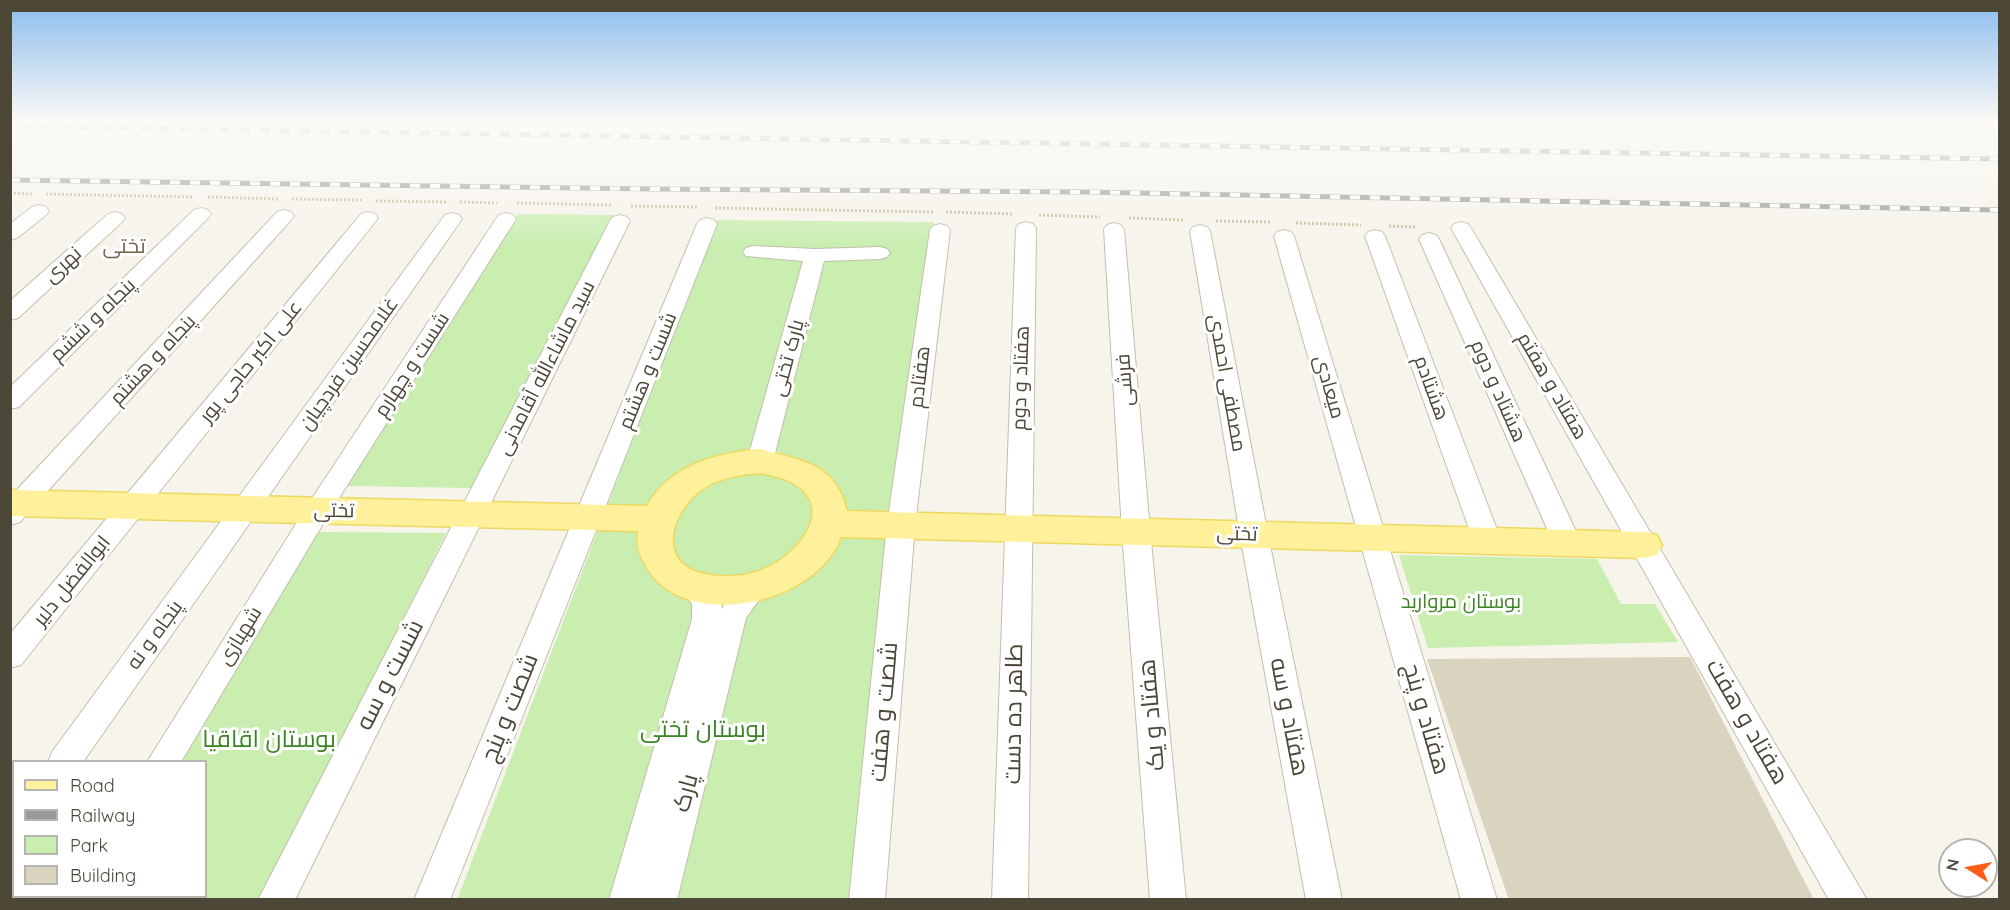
<!DOCTYPE html>
<html>
<head>
<meta charset="utf-8">
<style>
  body { margin:0 }
  #map { position:relative; width:2010px; height:910px; overflow:hidden; background:#f6f4eb; font-family:Quicksand,sans-serif }
  canvas { display:block }
  .frame { position:absolute; inset:0; border:12px solid #4c4737; pointer-events:none }
  .legend { position:absolute; left:12px; top:760px; width:195px; height:138px; box-sizing:border-box; background:#fff; border:2px solid #b7b5af; margin:0; padding:8px 10px; list-style:none; font-size:18px; color:#4c4737 }
  .legend li { display:flex; align-items:center; gap:12px; height:30px }
  .legend b { width:30px; border:2px solid #b7b5af }
  .north { position:absolute; left:1938px; top:838px; width:60px; height:60px; box-sizing:border-box; background:#fff; border:2px solid #b7b5af; border-radius:50%; rotate:281deg; font-size:16px; font-weight:700; line-height:24px; text-align:center; color:#4c4737 }
  .north::after { content:''; display:block; margin:auto; width:21px; height:27px; background:#ff5c19; clip-path:polygon(50% 0,100% 100%,50% 72%,0 100%) }
</style>
</head>
<body>
<div id="map">
<canvas width="2010" height="910"></canvas>
<div class="frame"></div>
<ul class="legend">
<li><b style="height:8px;background:#fff19b"></b>Road</li>
<li><b style="height:8px;background:#999"></b>Railway</li>
<li><b style="height:16px;background:#c9eeb0"></b>Park</li>
<li><b style="height:16px;background:#d9d3bf"></b>Building</li>
</ul>
<div class="north">N</div>
</div>
<script>
const context = document.querySelector('canvas').getContext('2d');
context.lineJoin = 'round';
function paint(path, color) { context.fillStyle = color; context.fill(path, 'evenodd'); }
function stroke(path, color, width, dash) { context.strokeStyle = color; context.lineWidth = width; context.lineCap = dash ? 'butt' : 'round'; context.setLineDash(dash || []); context.stroke(path); }
function write(font, color, halo, rows, align = 'center') {
  context.font = font + ' Quicksand,Cairo,sans-serif'; context.lineWidth = 6; context.setLineDash([]); context.textBaseline = 'middle'; context.strokeStyle = halo; context.fillStyle = color; for (const [text, x, y, turn = 0] of rows) {
    context.save(); context.translate(x, y); context.rotate((+turn || 0) * Math.PI / 180); context.textAlign = isNaN(turn) ? turn : align; if (halo) context.strokeText(text, 0, 0); context.fillText(text, 0, 0); context.restore();
  }
}
paint(new Path2D(`
  M518 214 614 215 472 488 345 486Z
  M716 220 934 222 853 899 457 900Z
  M319 532 446 533 263 899 95 900 97 896H206V762L180 761Z
  M1399 555 1597 559 1621 604H1655L1678 642 1428 648Z`), '#c9eeb0');
paint(new Path2D(`
  M1690 657 1814 900H1509L1427 659Z`), '#d9d3bf');
const minor = new Path2D(`
  M39 205 46 207 49 211 46 215 17 238 10 240V224L32 207Z
  M201 208 208 210 211 214 208 218 19 407 10 409V387L194 210Z
  M284 210 291 212 294 216 291 220 20 522 10 525V497L277 212Z
  M115 212 122 214 125 218 122 222 18 318 10 320V301L108 214Z
  M368 212 375 214 378 218 375 222 21 665 10 668V634L361 214Z
  M452 213 459 215 462 219 83 762H48L52 752 445 215Z
  M506 213 513 215 516 219 327 517 181 762H147L309 503 496 219 499 215Z
  M620 215 627 217 630 221 295 900H258L610 221 613 217Z
  M707 218 714 220 717 224 450 900H414L697 224 700 220Z
  M1026 222 1033 224 1036 228 1028 900H992L1016 228 1019 224Z
  M1461 222 1468 224 1471 228 1867 900H1829L1451 228 1454 224Z
  M1114 223 1121 225 1124 229 1150 531 1186 900H1150L1122 531 1104 229 1107 225Z
  M940 224 947 226 950 230 915 525 885 900H849L887 525 930 230 933 226Z
  M1200 225 1207 227 1210 231 1268 535 1342 900H1306L1240 535 1190 231 1193 227Z
  M1284 230 1291 232 1294 236 1497 900H1461L1274 236 1277 232Z
  M1375 230 1382 232 1385 236 1501 540 1497 547 1487 550 1477 547 1473 540 1365 236 1368 232Z
  M1429 233 1436 235 1439 239 1581 542 1577 549 1567 552 1557 549 1553 542 1419 239 1422 235Z
  M753 246 815 249 880 247 887 249 890 253 887 257 880 259 824 261 773 461 769 467 760 470 751 467 747 461 803 261 746 256 743 252 746 248Z
  M696 576C710 580 721 593 722 609 732 591 740 573 763 580L767 588 746 618 677 900H609L692 619V604L682 587 686 579Z
  M14 816V851L10 852V817Z
  M61 896H98L97 900H60Z`);
const major = new Path2D(`
  M760 449C802 461 836 463 847 511L1644 532 1657 535 1662 545 1657 555 1644 558 841 537C817 605 684 634 646 566 639 555 636 545 638 531L10 516V490L647 506C670 465 717 453 760 449ZM760 473C769 475 782 477 791 482 840 508 795 559 759 571 741 577 720 578 701 573 656 561 672 512 700 491 717 478 738 475 760 473Z`);
stroke(minor, '#c3beac', 2);
stroke(major, '#efd860', 3);
stroke(new Path2D(`
  M10 193 32 194
  M46 194 194 197
  M208 197 278 199
  M292 199 362 200
  M376 201 446 202
  M460 202 497 203
  M517 203 611 205
  M631 206 698 207
  M715 208 935 212
  M946 212 1013 214
  M1039 215 1100 217
  M1129 218 1184 220
  M1216 221 1271 222
  M1296 223 1361 225
  M1389 226 1415 227`), '#c6bd9c', 3, [2, 2]);
paint(minor, '#fff');
paint(major, '#fff19b');
const rail = new Path2D(`
  M1728 121 1787 124
  M10 126 2000 159
  M10 180 652 189 1087 192 2000 210`);
stroke(rail, '#999', 5);
stroke(rail, '#fff', 4, [10]);
const sky = context.createLinearGradient(0, 0, 0, 248);
sky.addColorStop(0, '#8cbcee');
sky.addColorStop(0.49, '#fbfaf6');
sky.addColorStop(1, '#fbfaf600');
context.fillStyle = sky;
context.fillRect(0, 0, 2010, 248);
write('20px', '#4c4737', '#fff', [
  ["نهری",63,265,-42],
  ["پنجاه و ششم",93,320,-44],
  ["پارک تختی",788,358,-75],
  ["پنجاه و هشتم",153,360,-47],
  ["علی اکبر حاجی پور",251,362,-51],
  ["غلامحسین فردچیان",349,364,-55],
  ["شست و چهارم",412,365,-57],
  ["سید ماشاءالله آقامدنی",546,368,-63],
  ["شست و هشتم",648,371,-68],
  ["هفتادم",920,377,-83],
  ["هفتاد و دوم",1021,378,-88],
  ["فرشی",1125,380,-94],
  ["مصطفی احمدی",1227,383,80],
  ["هفتاد و هفتم",1552,386,60],
  ["میعادی",1329,387,74],
  ["هشتادم",1431,388,70],
  ["هشتاد و دوم",1498,391,66],
  ["تختی",334,511,1],
  ["تختی",1237,534,2],
  ["ابوالفضل دلیر",72,581,-51],
  ["پنجاه و نه",155,635,-54],
  ["شهبازی",240,636,-58]
]);
write('20px', '#3b8424', '#fff', [
  ["بوستان مروارید",1461,602]
]);
write('21px', '#70674d', '#fff', [
  ["تختی",124,247]
]);
write('24px', '#4c4737', '#fff', [
  ["شست و سه",390,675,-63],
  ["شصت و پنج",510,708,-68],
  ["شصت و هفت",884,712,-85],
  ["طاهر ده دست",1014,714,-89],
  ["هفتاد و یک",1152,715,-95],
  ["هفتاد و سه",1289,717,79],
  ["هفتاد و پنج",1426,719,74],
  ["هفتاد و هفت",1747,722,60],
  ["پارک",686,793,-75]
]);
write('24px', '#3b8424', '#fff', [
  ["بوستان تختی",703,730],
  ["بوستان اقاقیا",269,740]
]);
</script>
</body>
</html>
